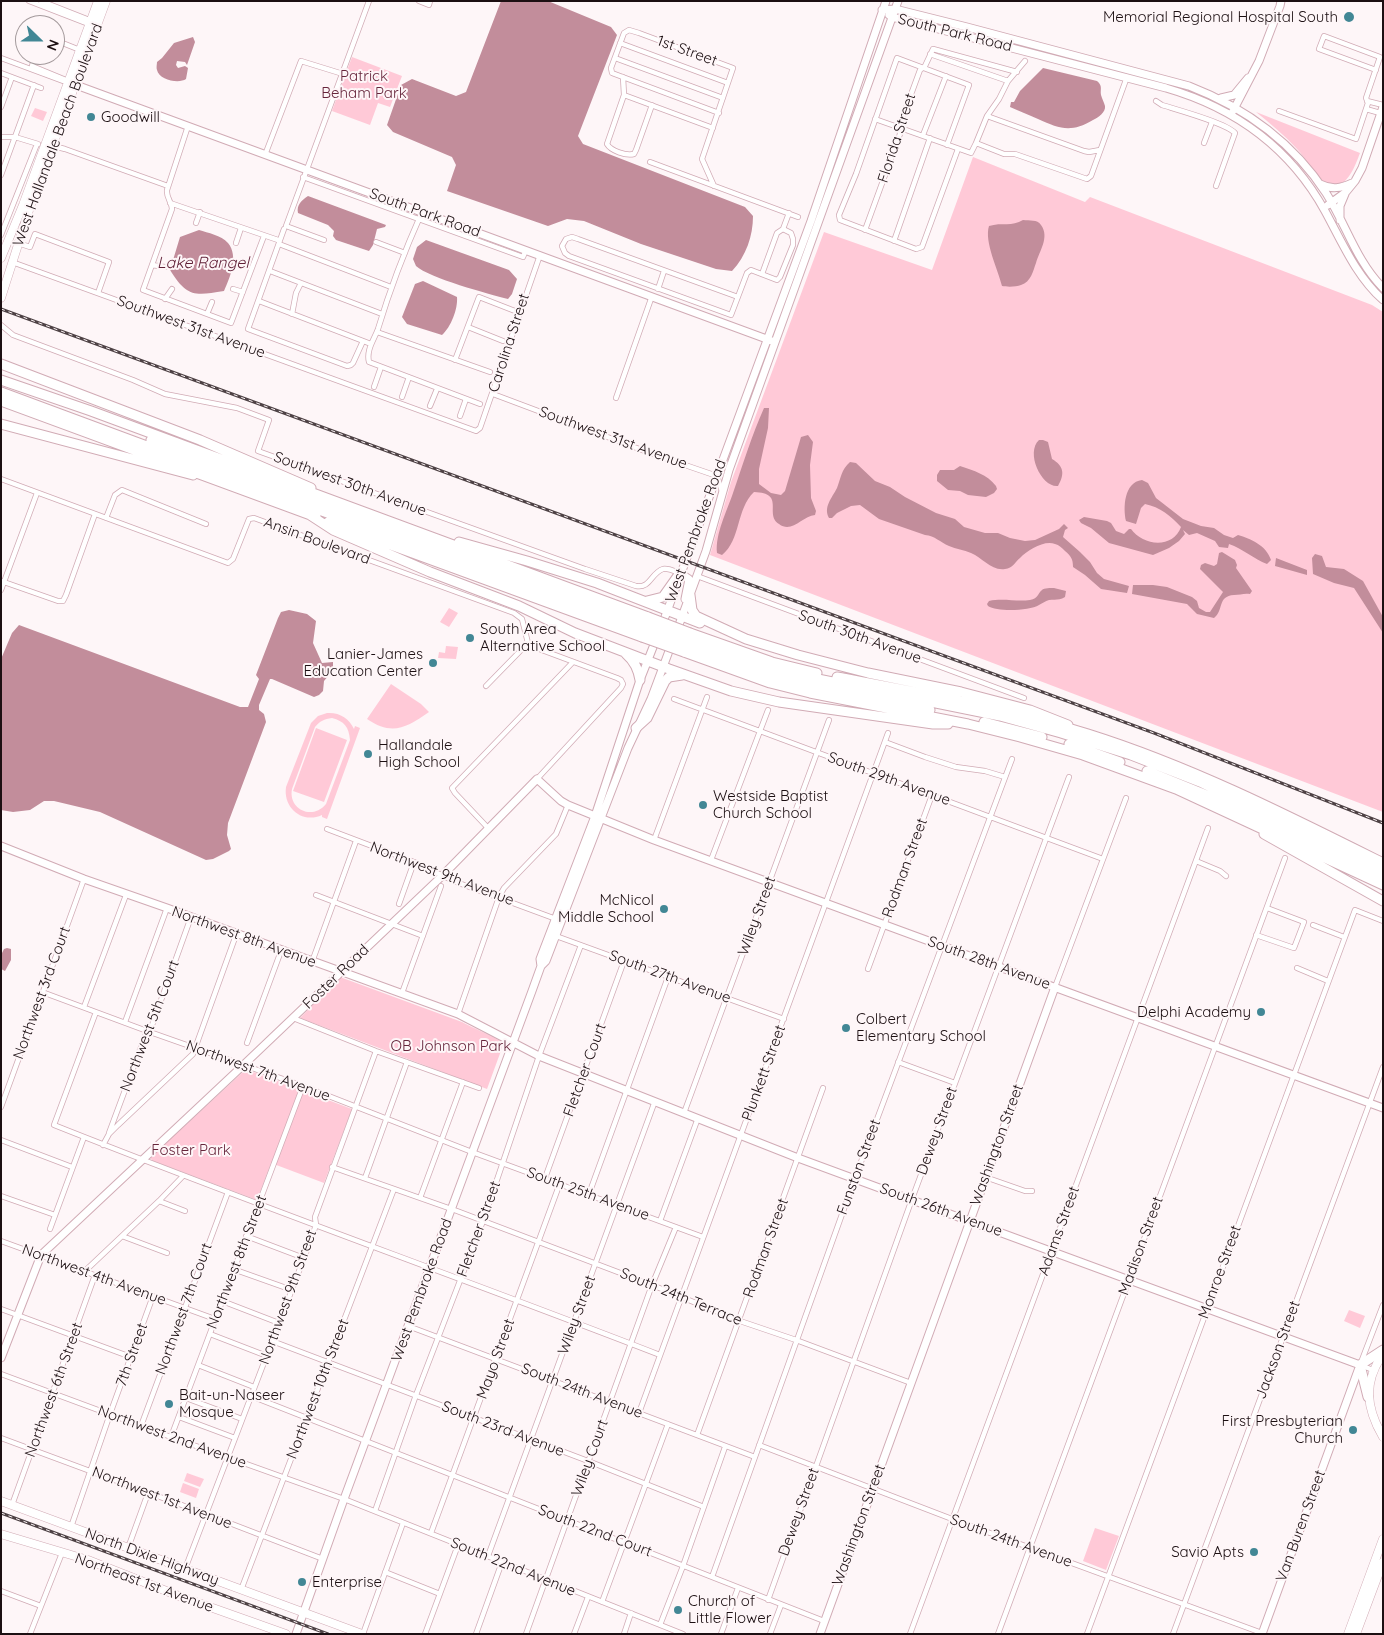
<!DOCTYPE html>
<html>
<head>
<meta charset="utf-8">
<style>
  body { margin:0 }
  #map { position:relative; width:1384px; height:1635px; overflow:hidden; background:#fef6f8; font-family:Quicksand,sans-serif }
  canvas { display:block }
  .frame { position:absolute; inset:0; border:2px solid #1c0f12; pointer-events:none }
  .north { position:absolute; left:15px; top:15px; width:50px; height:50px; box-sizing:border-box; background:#fef6f8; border:1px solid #a49a9c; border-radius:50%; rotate:112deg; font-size:14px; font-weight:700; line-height:20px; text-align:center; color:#1c0f12 }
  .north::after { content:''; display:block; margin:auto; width:18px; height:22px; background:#428795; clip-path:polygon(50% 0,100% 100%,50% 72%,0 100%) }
</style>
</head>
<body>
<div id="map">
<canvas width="1384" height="1635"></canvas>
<div class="frame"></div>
<div class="north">N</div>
</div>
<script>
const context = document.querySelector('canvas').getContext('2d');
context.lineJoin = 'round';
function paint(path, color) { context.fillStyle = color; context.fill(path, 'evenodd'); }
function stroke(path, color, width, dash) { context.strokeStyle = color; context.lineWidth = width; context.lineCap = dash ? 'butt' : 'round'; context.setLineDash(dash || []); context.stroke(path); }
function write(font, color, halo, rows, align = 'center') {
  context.font = font + ' Quicksand,sans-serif'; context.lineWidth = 4; context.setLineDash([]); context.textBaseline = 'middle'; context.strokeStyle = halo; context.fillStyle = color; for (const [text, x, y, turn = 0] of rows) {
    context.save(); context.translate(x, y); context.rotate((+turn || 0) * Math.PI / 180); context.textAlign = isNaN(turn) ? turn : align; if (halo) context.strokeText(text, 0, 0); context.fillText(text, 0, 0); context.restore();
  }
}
paint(new Path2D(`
  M352 57 402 76 390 107 378 103 370 125 332 111Z
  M35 108 47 112 43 121 31 116Z
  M1256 112 1360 153C1355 166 1345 196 1324 182 1316 176 1305 157 1297 149 1284 135 1270 123 1256 112Z
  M973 157 1085 202 1090 197 1372 305 1383 312V812L710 555 731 482 824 232 932 270Z
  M449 608 458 613 449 627 440 622Z
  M446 646 458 647 456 659 438 658 439 652 445 653Z
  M391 684 421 704 429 712C406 728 392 736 367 719Z
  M327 713C339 712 349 718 354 729L355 726 360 728 327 819 322 817V815C302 824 283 808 286 787L311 723 318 716ZM332 718C344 721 349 727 350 740L326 804C312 821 288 809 292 789L315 727C320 721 324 719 332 718Z
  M316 728 347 740 324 802 293 791Z
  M340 977 462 1022C475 1029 489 1034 502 1042V1048L487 1089 300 1018Z
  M248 1070 352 1109 324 1183 271 1163 257 1200 153 1161 150 1158 244 1071Z
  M1349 1310 1365 1316 1360 1328 1344 1321Z
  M187 1473 204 1479 200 1487 184 1481Z
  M183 1483 199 1489 196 1498 180 1492Z
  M1095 1528 1119 1536 1106 1570 1083 1561Z`), '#ffc9d7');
paint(new Path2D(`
  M501 1H548L611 27 617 35 578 136 583 144 745 207 753 216C753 236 746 256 732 271L716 269 641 244 584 221 567 219 548 226 447 191 456 165 452 157 393 132 387 125 401 85 412 79 456 96 466 92Z
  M193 37 195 42 187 65 185 62 177 61 176 65 178 68 185 66 188 68 186 79C179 84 159 80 157 70 156 68 157 64 157 62L162 58 174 43Z
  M1043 68 1097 81C1103 86 1100 89 1101 95 1102 99 1104 102 1105 106 1106 112 1098 118 1093 120 1071 133 1060 129 1038 119 1029 115 1019 111 1010 107L1011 102H1014L1020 91Z
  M308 196 386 225 385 227 377 229 373 245 369 251 336 240 333 236 334 231 328 225 298 213C296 205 302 200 308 196Z
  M1023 220C1030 221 1037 219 1041 225 1050 237 1039 252 1036 263 1033 271 1031 282 1021 285 1016 287 1007 287 1002 286 998 269 984 242 989 226 1002 222 1012 227 1023 220Z
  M199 230C208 233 221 235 228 243 239 256 230 278 224 291 194 296 187 297 170 270L180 237Z
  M426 240 509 270 517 279 512 294 508 299C489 294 429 278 416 266 415 264 414 261 413 259L417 247Z
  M423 281 457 297C458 309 451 327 442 335L407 324 402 317 415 284Z
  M764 408H769L768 428 759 469V484L771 493 781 495 785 491 801 437 808 435 813 442 810 465 811 498 816 511 815 515C802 516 792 534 779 524 764 514 786 493 754 492 736 509 741 540 722 555L717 553C715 534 727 511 733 493 743 464 752 435 764 408Z
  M1039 440H1043L1048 442 1052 459C1064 466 1065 474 1058 486 1042 488 1025 453 1039 440Z
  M850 462 856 463 875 481 890 487 905 497 936 513 955 519 964 527 985 533H998L1010 538 1025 541 1035 540 1059 529 1064 524 1068 528 1065 530 1063 537 1080 552 1090 562 1097 573 1104 579 1129 586 1127 593 1101 589 1085 575 1073 567C1073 559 1071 556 1065 551 1062 548 1059 545 1055 544 1044 540 1028 550 1020 558 1015 562 1013 568 1005 569 991 571 983 558 971 553 964 550 956 549 949 546 940 542 935 536 925 535L879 519 860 505 851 506 837 513 832 518H829C823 507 832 498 837 488 841 478 841 470 850 462Z
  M960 466C974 471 987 474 996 486L997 489 994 493 986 497 968 495 960 491 948 490 937 481V475L940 470H954Z
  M1142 480 1148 483 1156 498 1183 519 1201 526 1214 528 1224 535 1233 538 1238 535C1251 539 1266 545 1271 560L1267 564C1254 559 1243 549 1229 544L1228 548 1219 547 1215 541 1197 533 1189 535 1183 530 1185 534 1179 541 1169 548 1153 555 1109 543 1091 528 1081 523 1079 520 1084 517 1107 521 1111 523 1116 531 1124 534 1129 529H1131C1143 546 1173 549 1181 527 1171 516 1160 507 1145 504L1141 508 1136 524 1126 521C1123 508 1124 482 1142 480Z
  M1222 552 1235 560 1237 565 1236 568 1252 591 1250 594C1244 593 1240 595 1234 595 1217 596 1224 611 1214 618L1197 614 1187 604 1132 594 1133 585H1153L1167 587 1192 597 1197 601 1199 608 1206 612H1210L1223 592 1200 569 1201 565 1205 563 1214 566 1217 564 1219 553Z
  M1315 554 1322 556 1326 567 1344 569 1363 581 1383 617V633L1354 588 1334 583 1313 574 1312 558Z
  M1276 558 1307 570V575L1275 566Z
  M1054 588 1066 591 1065 597C1059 601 1055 599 1049 600 1045 601 1043 603 1039 605 1029 611 997 612 988 606L987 604 989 601C1003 598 1017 602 1030 600 1039 598 1037 594 1042 590 1044 588 1051 588 1054 588Z
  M289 610 307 614 316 621 313 643 322 663 333 662V667L329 675 324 681 323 691 319 695 314 697 272 679H270L259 705V710L264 714 266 722 228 823 227 835 231 849 229 851 213 859 206 860 100 812 54 801H44L30 810 13 812 1 810V659L12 633 19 625 240 707H248L259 679 256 675 278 618 281 612Z
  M7 948 11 949V960L5 971 1 969V955L4 949Z`), '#c28d9b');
const street = new Path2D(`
  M29 1 91 25
  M41 1 92 21
  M419 1 429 5 430 1
  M55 40 80 50
  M620 43 728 83
  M930 54 1008 81
  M35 55 32 66 66 80
  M1 58 63 81 66 80
  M615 58 723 98
  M1 73 41 88
  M623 77 624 95 607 144C611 151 626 156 634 154L636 150 652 105
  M624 95 713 128
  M1156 101 1162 105C1178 110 1226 123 1235 133L1216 186
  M1367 101 1383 105
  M1 107 12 77
  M1366 109 1380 113
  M1279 111 1356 139 1368 103 1366 98 1380 57 1324 36 1319 49 1376 70
  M987 116 1084 151 1089 152 1100 150
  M875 119 971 153 976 143 1004 154H1015L1087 179 1091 176 1127 77
  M188 126 167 190C166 198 172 202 172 209L143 290 231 323 264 236
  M923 135 946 76
  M1 137H15L38 144
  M976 143 987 116 999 99 1008 81 1025 61
  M1204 143 1212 122
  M947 145 969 85 897 58 856 174 839 215 840 220 916 249 922 247 958 149
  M53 146 65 149 168 186
  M265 155 301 61 343 74
  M650 162 798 217
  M1 175 34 85
  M303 177 523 257 526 250
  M714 186 702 159 733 68 639 33 629 30 624 33 611 68 612 73 719 113
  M170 203 278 240
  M422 212C405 250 390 289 378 329 374 340 366 350 369 362L480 404
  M196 223 200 212
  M284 229 248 329 347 366 351 365 353 363 363 341
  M783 229 789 213
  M865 230 900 134 899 127 920 70 925 66 933 49 1017 72
  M1 235 37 144
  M324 240 286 226 369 1
  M894 241 930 138
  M376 242 405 253
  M18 243 30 247 35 234 109 262 98 293
  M236 243 241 228
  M279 244 391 287
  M12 262 476 431 480 428 540 255
  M152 265 165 267
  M270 271 382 314
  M762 274 777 233 783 229
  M233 289 243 292
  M658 289 664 271
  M738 297 578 239 572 237 566 239 562 246 565 253 569 256 731 315 747 273 751 270 777 280 780 277 793 245V239L791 233 783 229
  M165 299 172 289
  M259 301 371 344
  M207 314 212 302
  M292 314 296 293 301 283
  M1 325 13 335 133 380 165 394 237 408 269 420 258 451 585 569 636 586C650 589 651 573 663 569 668 568 674 571 679 573
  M468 327 503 341
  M377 332 490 372
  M455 360 479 297 515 311
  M374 387 381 367
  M493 394 650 453 717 476 722 491
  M402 397 409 377
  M616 398 652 296
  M430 406 437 389
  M460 416 466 399
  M1 479 228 563 233 559 249 519 254 518 514 613 522 619 528 643
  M106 518 115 495 122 490 206 524
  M697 576 1024 698
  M1 581 58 601H63L66 595 95 514
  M1 590 37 493
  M528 643 531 646 617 678 621 680 623 684 621 688 537 779
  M486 686 528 643
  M674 699 1103 859
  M885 742 925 757 956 767 985 771 1005 777
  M488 828 455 793 452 788 573 662
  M327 829 414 862 456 882 556 919
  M654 840 707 697
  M711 860 768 710
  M1196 861 1220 871 1226 876
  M316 895 423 936
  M399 904 414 862
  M1313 925 1344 937
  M1256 935 1294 948 1304 922 1267 908
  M556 936 784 1019
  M312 962 356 841
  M1297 968 1328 981
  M868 969 932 795
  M1055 987 1126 798
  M42 992 147 1031 303 1086 472 1152 703 1237
  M402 993 441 886
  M84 1007 126 895
  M96 1012 54 1125C255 1205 459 1277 660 1355
  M458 1014 499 897 504 888 556 834 568 805
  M293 1018 376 1051 479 1088
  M125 1022 167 908
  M247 1043 281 951
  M898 1062 955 1083
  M1 1107 84 879
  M684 1113 829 720
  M109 1133 147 1031 151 1028 191 917
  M1 1140 72 1167
  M103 1145 109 1134 118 1125 193 1054 236 935
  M332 1167 457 1211 652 1285 740 1321 796 1340 911 1383
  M985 1177 1025 1191H1032
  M365 1178 407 1062
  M545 1178 624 961
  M589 1194 668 977
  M1 1196 55 1215
  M420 1198 463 1082
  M159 1201 185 1211
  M660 1221 698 1118
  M50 1229 84 1137
  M122 1236 167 1253
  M246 1236 304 1258
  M1 1241 215 1319
  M233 1269 292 1290
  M85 1271 159 1201 183 1176
  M222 1301 279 1323
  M1 1309 131 1357
  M408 1326 755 1457
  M210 1334 267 1356
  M272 1341 588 1461 704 1507
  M198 1365 254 1387
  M1373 1370 1360 1365 1383 1305
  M1 1374 171 1437 344 1499 683 1634
  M251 1396 824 1621
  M186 1398 242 1419
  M639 1413 888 733
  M179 1417 235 1438
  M141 1426 228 1192
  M697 1435 823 1088
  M171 1437 303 1086
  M1 1438 206 1514 323 1559
  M759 1445 952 1519 1262 1633
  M12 1505 95 1275
  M375 1511 416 1395 483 1221 539 1056 581 945
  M71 1527 110 1414 153 1296
  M431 1533 560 1183
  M128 1548 148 1493
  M488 1556 655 1101
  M185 1569 304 1258 316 1225 315 1217 376 1051
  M385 1572 440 1594
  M712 1577 855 1178 1012 759
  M241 1590 394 1189
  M1 1591 41 1606
  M768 1600 912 1199 1069 777
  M602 1602 668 1424
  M660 1625 683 1566 725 1447
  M30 1634 62 1553
  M363 1634 403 1523
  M425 1634 458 1545
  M476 1634 502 1562
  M526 1634 652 1285 676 1227
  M574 1634 588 1597
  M624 1634 631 1613
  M721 1634 738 1588
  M770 1634 781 1605
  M910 1634 1208 828
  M998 1634 1285 858
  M1087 1634 1355 910 1383 921
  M1173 1634 1383 1067`);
const secondary = new Path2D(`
  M882 10 895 9 967 27 1189 86C1246 108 1292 141 1326 193 1346 224 1356 261 1383 288
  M889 15 892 17 1166 88C1235 108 1290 148 1325 211 1342 242 1356 276 1383 300
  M76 85 772 341
  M1221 98 1234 95 1248 78
  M1233 111 1259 61 1280 6 1281 1
  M1320 184C1332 190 1341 188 1352 183
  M1328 205 1346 192 1355 181 1362 168 1383 107
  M1340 220V206L1345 194
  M680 573 689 579 685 599
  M662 625 811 221 886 1
  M676 633 706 551 729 470 898 1
  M1 846 84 879 167 908 458 1014 539 1056 798 1158 1360 1365 1262 1634
  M541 966 540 959 595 816 640 680 657 637
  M1 1358 41 1255 235 1073 442 876 537 779 561 801 568 805 654 840 1383 1108
  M296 1634 344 1499 532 991 541 966 546 961 628 748 651 699 672 643
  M820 1634 1055 987`);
const primary = new Path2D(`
  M1 258 23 205 98 1
  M1 298 31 204 106 1
  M1383 1354C1363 1382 1366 1408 1383 1437
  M1 1501 362 1634
  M1 1534 88 1560 179 1596 286 1634
  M1348 1634 1383 1539
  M1356 1634 1383 1562`);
const highway = new Path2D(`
  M1 364 200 440 311 488
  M1 380 91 411 648 617
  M1 392 643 630
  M1 401 316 517
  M1 424 193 475
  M151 440 646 624
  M310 515 333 530 430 572 519 606 575 633 669 669 731 691 779 702 933 724H948
  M328 522 642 637
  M459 542 527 561 597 583 700 623
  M690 595 692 610 696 616 746 639 798 655 868 673 961 692 1030 710 1068 725
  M647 601 663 597 680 573
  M690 633 772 662 817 673
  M688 639 765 666 803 676 1000 716 1061 733 1131 755 1200 782 1383 870
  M687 646 741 666 794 682 930 710
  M684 652 770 683 810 693 968 724 1020 737 1083 755 1176 789 1383 885
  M626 654C635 662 638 669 640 680
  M837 677C921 693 1006 708 1088 734 1190 766 1287 815 1383 863
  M984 722 1042 737
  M636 728 647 718 665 681 669 677 682 675
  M1069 744 1120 762
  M1147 771 1216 799 1383 877
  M1264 834 1383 901
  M1368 1397 1360 1365 1383 1350`);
stroke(street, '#d1abb5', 6);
stroke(secondary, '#d1abb5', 9);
stroke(primary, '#d1abb5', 9);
stroke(highway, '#d1abb5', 11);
stroke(street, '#fff', 4.5);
stroke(secondary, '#fff', 7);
stroke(primary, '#fff', 8);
stroke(highway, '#fff', 9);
const rail = new Path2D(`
  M1 309 1154 733 1383 823
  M1 1513 328 1634`);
stroke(rail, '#4e4245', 3);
stroke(rail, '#fef6f8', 1, [4]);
const highwayBridge = new Path2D(`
  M648 617 690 633
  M646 624 688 639
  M643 630 687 646
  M642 637 684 652`);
stroke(highwayBridge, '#d1abb5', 11, []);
stroke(highwayBridge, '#fff', 9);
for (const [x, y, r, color] of [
  [1349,17,6,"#428795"],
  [91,117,5,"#428795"],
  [470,638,5,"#428795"],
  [433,663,5,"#428795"],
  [368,754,5,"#428795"],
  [703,805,5,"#428795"],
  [664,909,5,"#428795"],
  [1261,1012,5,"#428795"],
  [846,1028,5,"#428795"],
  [169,1404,5,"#428795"],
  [1353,1430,5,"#428795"],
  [1254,1552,5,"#428795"],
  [302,1582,5,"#428795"],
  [678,1610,5,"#428795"]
]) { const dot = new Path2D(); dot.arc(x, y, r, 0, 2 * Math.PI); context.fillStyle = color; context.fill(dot); stroke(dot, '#fef6f8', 2); }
write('15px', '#1c0f12', '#fef6f8', [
  ["Memorial Regional Hospital South",1338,17,"right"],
  ["Goodwill",101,117],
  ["South Area",480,629],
  ["Alternative School",480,646],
  ["Lanier-James",423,654,"right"],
  ["Education Center",423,671,"right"],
  ["Hallandale",378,745],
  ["High School",378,762],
  ["Westside Baptist",713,796],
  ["Church School",713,813],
  ["McNicol",654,900,"right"],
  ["Middle School",654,917,"right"],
  ["Delphi Academy",1251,1012,"right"],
  ["Colbert",856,1019],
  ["Elementary School",856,1036],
  ["Bait-un-Naseer",179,1395],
  ["Mosque",179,1412],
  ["First Presbyterian",1343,1421,"right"],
  ["Church",1343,1438,"right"],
  ["Savio Apts",1244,1552,"right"],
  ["Enterprise",312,1582],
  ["Church of",688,1601],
  ["Little Flower",688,1618]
], 'left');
write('15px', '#1c0f12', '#fef6f8', [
  ["South Park Road",955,33,14],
  ["1st Street",687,51,20],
  ["West Hallandale Beach Boulevard",58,135,-70],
  ["Florida Street",897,138,-72],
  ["South Park Road",425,213,20],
  ["Southwest 31st Avenue",191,327,20],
  ["Carolina Street",509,343,-72],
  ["Southwest 31st Avenue",613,438,20],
  ["Southwest 30th Avenue",350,484,20],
  ["West Pembroke Road",696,531,-70],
  ["Ansin Boulevard",317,541,20],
  ["South 30th Avenue",860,637,20],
  ["South 29th Avenue",889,779,20],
  ["Rodman Street",905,868,-70],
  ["Northwest 9th Avenue",442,874,21],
  ["Wiley Street",757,916,-70],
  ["Northwest 8th Avenue",244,937,20],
  ["South 28th Avenue",989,963,20],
  ["Foster Road",336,977,-44],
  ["South 27th Avenue",670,977,20],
  ["Northwest 3rd Court",42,993,-70],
  ["Northwest 5th Court",150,1026,-69],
  ["Fletcher Court",585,1070,-70],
  ["Northwest 7th Avenue",258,1071,20],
  ["Plunkett Street",764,1073,-70],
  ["Dewey Street",937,1131,-70],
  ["Washington Street",997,1145,-70],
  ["Funston Street",859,1167,-70],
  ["South 25th Avenue",588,1194,20],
  ["South 26th Avenue",941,1210,20],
  ["Fletcher Street",479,1229,-70],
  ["Adams Street",1059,1231,-70],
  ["Madison Street",1141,1246,-70],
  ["Rodman Street",766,1248,-70],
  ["Northwest 8th Street",237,1262,-69],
  ["Monroe Street",1220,1272,-70],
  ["Northwest 4th Avenue",94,1275,20],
  ["West Pembroke Road",422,1290,-70],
  ["Northwest 9th Street",288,1297,-70],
  ["South 24th Terrace",681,1297,22],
  ["Northwest 7th Court",184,1309,-70],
  ["Wiley Street",577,1315,-70],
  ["Jackson Street",1278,1350,-70],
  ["7th Street",132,1355,-70],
  ["Mayo Street",496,1359,-70],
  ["Northwest 10th Street",318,1389,-69],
  ["Northwest 6th Street",54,1390,-70],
  ["South 24th Avenue",582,1391,21],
  ["South 23rd Avenue",503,1429,21],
  ["Northwest 2nd Avenue",172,1437,20],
  ["Wiley Court",590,1458,-70],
  ["Northwest 1st Avenue",162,1498,21],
  ["Dewey Street",799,1512,-70],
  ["Washington Street",859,1525,-70],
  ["Van Buren Street",1301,1526,-70],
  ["South 22nd Court",595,1531,21],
  ["South 24th Avenue",1011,1541,20],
  ["North Dixie Highway",152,1557,20],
  ["South 22nd Avenue",513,1567,22],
  ["Northeast 1st Avenue",144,1583,20]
]);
write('15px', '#66253b', '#fef6f8', [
  ["Patrick",364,76],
  ["Beham Park",364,93],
  ["OB Johnson Park",451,1046],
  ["Foster Park",191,1150]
]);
write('italic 16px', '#5f1f36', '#fef6f8', [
  ["Lake Rangel",203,263]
]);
</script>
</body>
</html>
